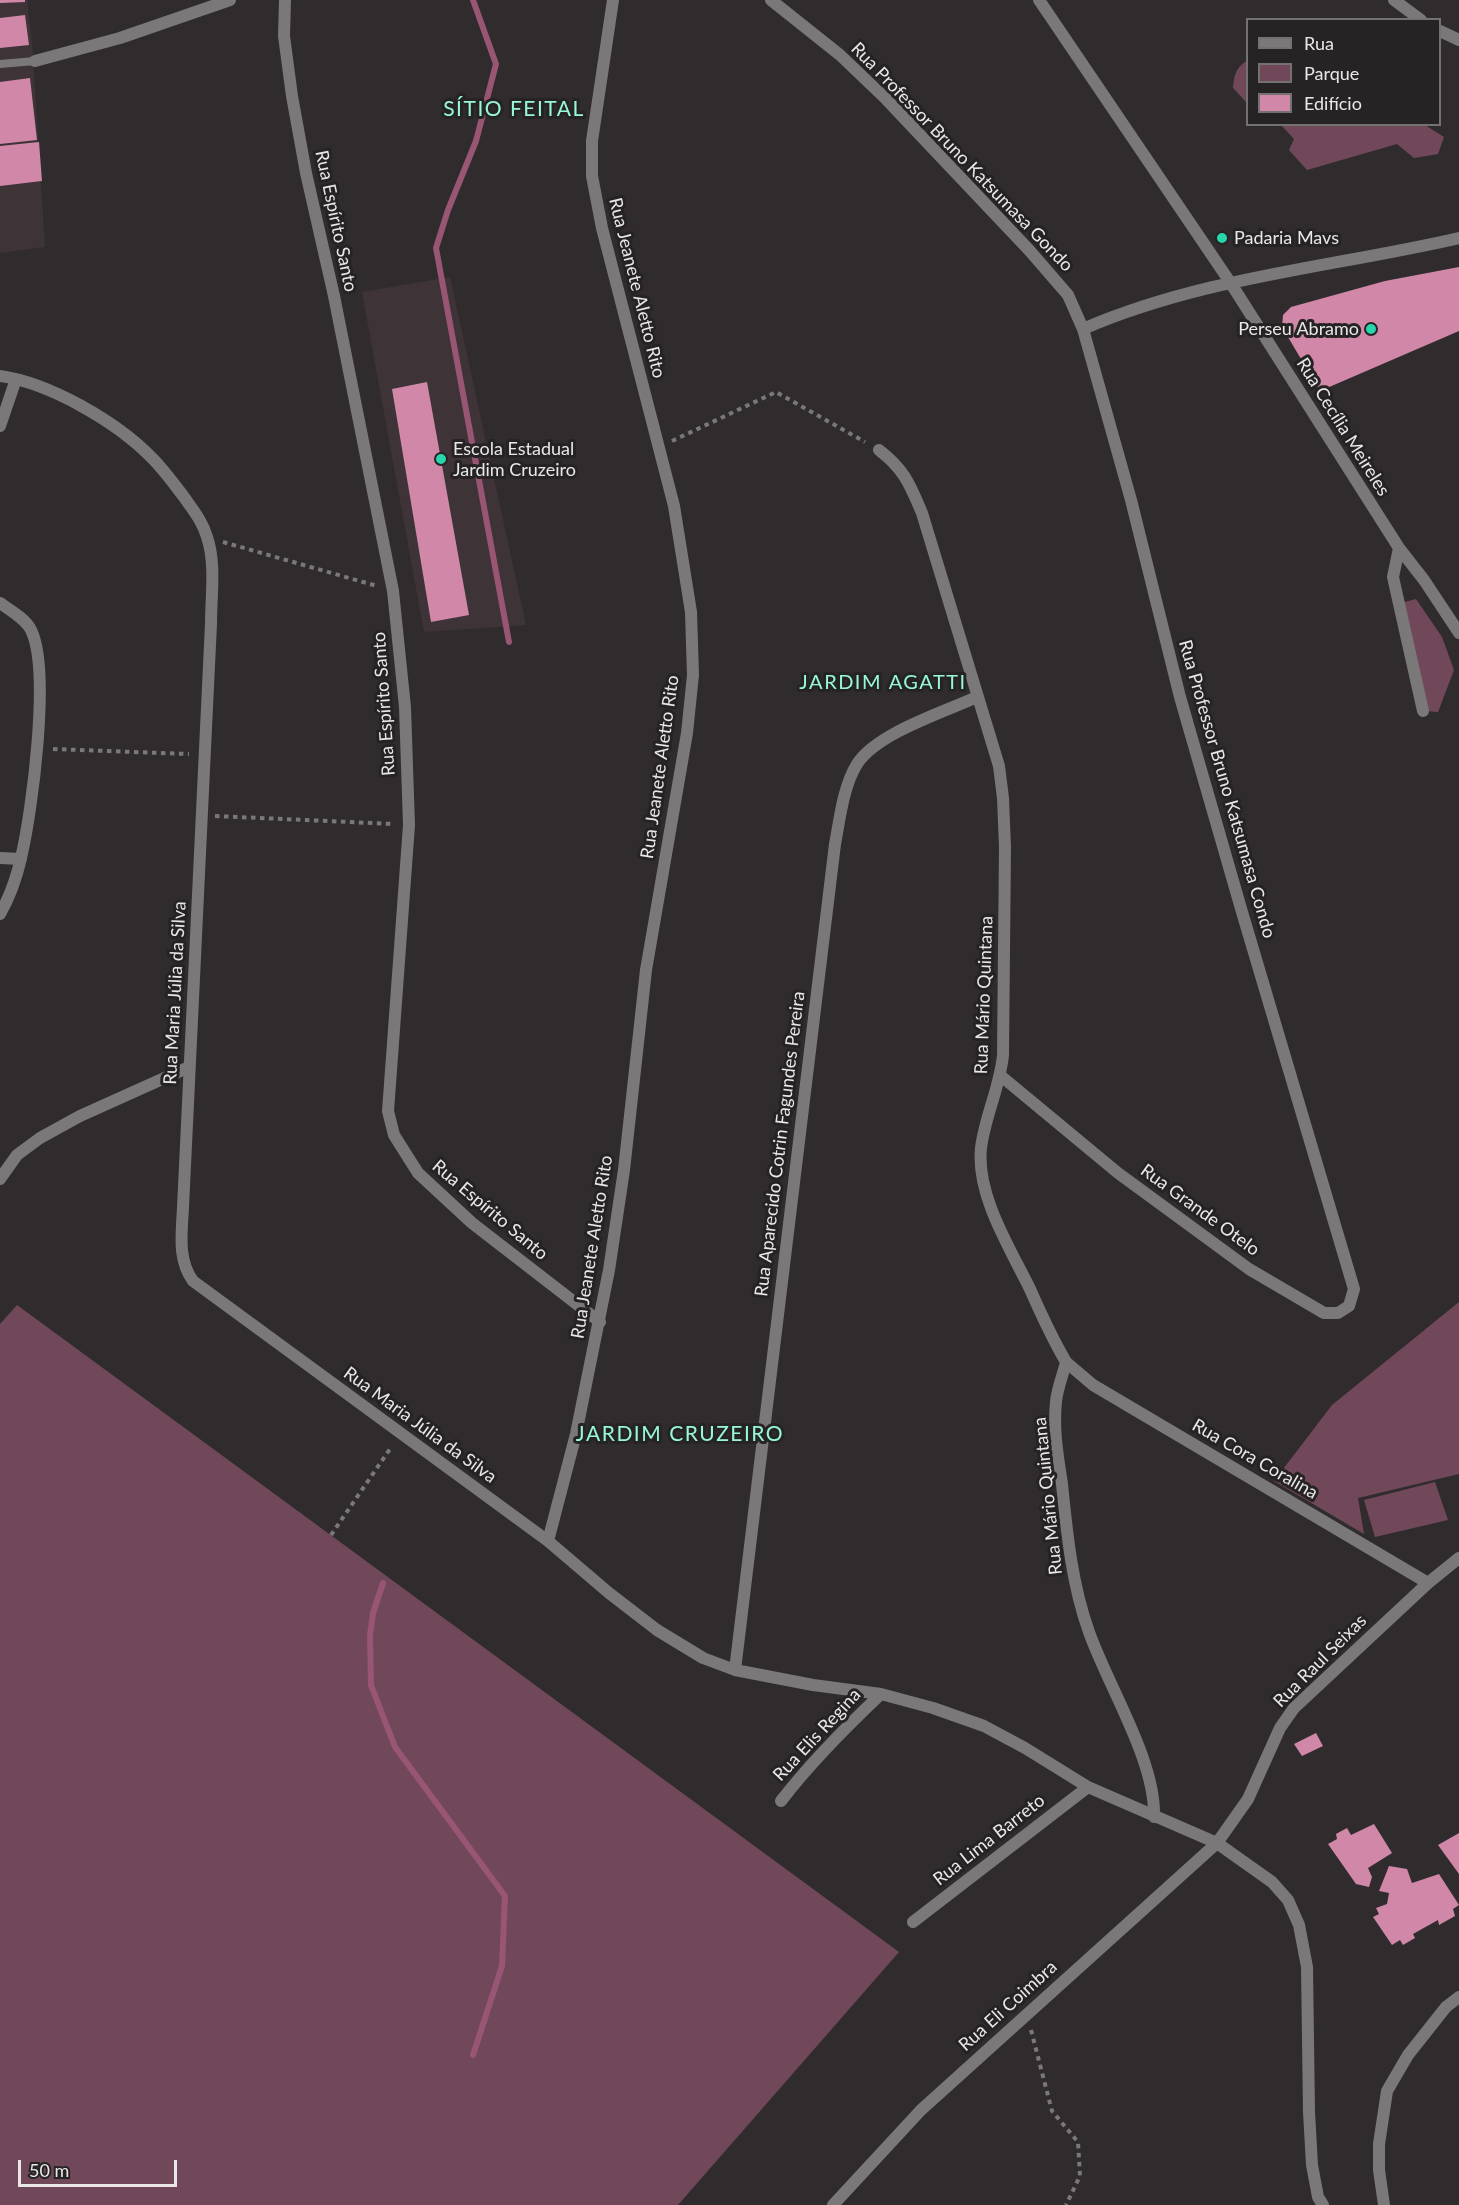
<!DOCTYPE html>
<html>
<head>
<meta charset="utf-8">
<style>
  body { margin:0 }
  #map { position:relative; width:1459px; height:2205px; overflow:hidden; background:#302c2e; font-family:Lato,sans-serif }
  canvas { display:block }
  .legend { position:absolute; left:1246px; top:18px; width:195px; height:108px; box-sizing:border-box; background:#262324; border:2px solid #747172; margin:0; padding:8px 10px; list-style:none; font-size:18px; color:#e9e7e8 }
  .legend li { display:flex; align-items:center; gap:12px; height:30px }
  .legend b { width:30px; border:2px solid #747172 }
  .scale { position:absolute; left:18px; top:2160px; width:159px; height:27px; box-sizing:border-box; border:3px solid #e9e7e8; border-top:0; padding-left:8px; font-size:18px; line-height:21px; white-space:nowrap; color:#e9e7e8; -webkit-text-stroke:4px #262324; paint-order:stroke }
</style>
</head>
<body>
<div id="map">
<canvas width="1459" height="2205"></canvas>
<ul class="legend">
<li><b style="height:8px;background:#7a7879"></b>Rua</li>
<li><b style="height:16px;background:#71485a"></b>Parque</li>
<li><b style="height:16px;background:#d188a8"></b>Edifício</li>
</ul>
<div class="scale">50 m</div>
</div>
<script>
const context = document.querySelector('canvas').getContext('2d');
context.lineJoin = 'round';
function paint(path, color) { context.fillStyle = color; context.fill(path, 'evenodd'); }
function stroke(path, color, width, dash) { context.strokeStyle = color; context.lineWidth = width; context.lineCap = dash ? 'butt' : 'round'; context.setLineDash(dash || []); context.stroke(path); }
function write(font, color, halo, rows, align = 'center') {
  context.font = font + ' Lato,sans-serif'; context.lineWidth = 6; context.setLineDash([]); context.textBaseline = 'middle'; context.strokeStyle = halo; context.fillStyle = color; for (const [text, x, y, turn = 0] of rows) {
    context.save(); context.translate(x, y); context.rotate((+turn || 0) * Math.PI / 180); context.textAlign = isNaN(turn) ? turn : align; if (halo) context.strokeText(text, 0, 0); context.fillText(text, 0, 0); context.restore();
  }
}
paint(new Path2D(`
  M0 0H27L32 43 45 247 0 253Z
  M450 277 526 625 424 632 362 292Z`), '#3e3438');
paint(new Path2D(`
  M1247 61V103L1233 88C1234 75 1236 67 1247 61Z
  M1281 125H1425L1444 137 1438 154 1414 158 1397 144 1307 170 1289 150 1294 139Z
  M1416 599 1442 637 1454 670 1438 712 1425 711 1401 603Z
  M1459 1302V1474L1358 1498 1364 1534 1274 1481 1332 1405Z
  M17 1305 899 1952 678 2205H0V1324Z
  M1435 1482 1448 1520 1375 1537 1364 1500Z`), '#71485a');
stroke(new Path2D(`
  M473 0 496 64 476 141 448 210 436 248 509 642
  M383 1583 373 1613 370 1636 371 1685 395 1747 505 1896 502 1966 473 2055`), '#985574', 6);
paint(new Path2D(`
  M0 0H25V2L0 3Z
  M25 15 29 45 0 48V18Z
  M30 78 37 140 0 144V82Z
  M39 142 42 181 0 186V146Z
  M1459 267V331L1320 391 1282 327 1283 315 1291 307 1385 281Z
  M427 382 469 615 431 622 392 389Z
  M1316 1733 1323 1746 1302 1756 1294 1744Z
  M1374 1824 1392 1853 1368 1868 1372 1877 1369 1887 1356 1884 1328 1844 1337 1839 1336 1834 1347 1828 1351 1835Z
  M1459 1833V1874L1438 1845Z
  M1389 1866 1407 1869 1412 1883 1439 1874 1459 1905 1453 1909 1455 1916 1439 1925 1438 1920 1413 1934 1415 1938 1403 1945 1400 1940 1392 1945 1373 1917 1379 1914 1376 1908 1387 1904 1389 1893 1379 1891Z`), '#d188a8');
stroke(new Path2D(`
  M672 441 776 392 865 442
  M223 542 377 586
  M53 749 189 754
  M215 816 394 824
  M331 1535 392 1446
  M1031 2030 1052 2111 1078 2142 1080 2176 1066 2205`), '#7b7879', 4, [4.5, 4.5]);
stroke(new Path2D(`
  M0 64 35 61`), '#7a7879', 8);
stroke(new Path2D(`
  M285 0 284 36 292 96 306 173 334 296 393 591 405 707 409 825 388 1111 394 1135 418 1173 472 1223 600 1322
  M771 0 840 55 886 99 1029 250 1068 295 1083 329 1131 500 1180 697 1242 912 1354 1289 1349 1306 1338 1313H1324L1249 1269 1118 1173 1001 1076
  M1039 0 1230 282 1399 548 1424 580 1459 633
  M1394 0 1421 20
  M1440 31 1459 40
  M35 61 120 38 230 0
  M1083 329C1203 277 1333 267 1459 238
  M0 376C50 383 117 422 152 458 164 470 174 484 184 497 193 510 203 522 207 537 216 563 211 596 211 624L183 1207C182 1232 177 1259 193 1281L548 1541 609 1593 657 1630 703 1658 735 1670 813 1685 881 1694 933 1708 984 1726 1025 1748 1088 1787 1217 1843 1272 1882 1288 1900 1299 1925 1307 1967 1309 2112 1312 2165 1318 2197 1323 2205
  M0 426 16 379
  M879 450C905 470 910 485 922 513L999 766 1003 798 1005 847 1003 1055C1000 1087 985 1116 981 1148 976 1195 1010 1248 1030 1289 1041 1314 1052 1338 1066 1362 1063 1375 1057 1389 1056 1402 1053 1430 1058 1457 1062 1484 1067 1534 1072 1585 1089 1632 1108 1686 1156 1761 1154 1817
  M1399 548 1393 577 1423 711
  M0 603C10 610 26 619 31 630 51 670 32 812 21 858 17 876 9 898 0 914
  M0 858 21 859
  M0 1179 17 1155 40 1138 80 1116 189 1067
  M1066 1362 1093 1385 1428 1583
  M548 1541 576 1434 609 1270 624 1170 646 970 687 733 693 675 691 612 674 506 602 228 592 176V141L613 0
  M735 1670 835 844C840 818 843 787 857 764 877 733 944 712 977 697
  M781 1801C811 1762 845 1728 881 1694
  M913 1922 1088 1787
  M833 2205 921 2110 1217 1843 1248 1799 1280 1728 1294 1708 1428 1583 1459 1558
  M1384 2205 1379 2170V2144L1387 2091 1408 2055 1446 2007 1459 1997`), '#7a7879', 12);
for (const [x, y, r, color] of [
  [1222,238,6,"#28d5ad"],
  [1371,329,6,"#28d5ad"],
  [441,459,6,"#28d5ad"]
]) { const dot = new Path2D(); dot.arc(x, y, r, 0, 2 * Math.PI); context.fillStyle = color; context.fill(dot); stroke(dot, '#262324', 2); }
write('18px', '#e9e7e8', '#262324', [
  ["Rua Professor Bruno Katsumasa Gondo",962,157,46],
  ["Rua Espírito Santo",336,221,78],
  ["Rua Jeanete Aletto Rito",637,288,76],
  ["Rua Cecília Meireles",1343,427,58],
  ["Rua Espírito Santo",384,704,-94],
  ["Rua Jeanete Aletto Rito",660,767,-82],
  ["Rua Professor Bruno Katsumasa Condo",1227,789,74],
  ["Rua Maria Júlia da Silva",175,993,-87],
  ["Rua Mário Quintana",984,995,-88],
  ["Rua Aparecido Cotrin Fagundes Pereira",780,1144,-83],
  ["Rua Espírito Santo",490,1210,40],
  ["Rua Grande Otelo",1200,1210,36],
  ["Rua Jeanete Aletto Rito",592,1247,-81],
  ["Rua Maria Júlia da Silva",420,1425,36],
  ["Rua Cora Coralina",1255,1459,30],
  ["Rua Mário Quintana",1048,1496,-96],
  ["Rua Raul Seixas",1320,1661,-45],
  ["Rua Elis Regina",817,1735,-47],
  ["Rua Lima Barreto",989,1840,-38],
  ["Rua Eli Coimbra",1008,2006,-42]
]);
write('18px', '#e9e7e8', '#262324', [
  ["Padaria Mavs",1234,238],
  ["Perseu Abramo",1359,329,"right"],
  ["Escola Estadual",453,449],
  ["Jardim Cruzeiro",453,470]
], 'left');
context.letterSpacing = '1.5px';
write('20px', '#98f7d9', '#262324', [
  ["JARDIM AGATTI",883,683]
]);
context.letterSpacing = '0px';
context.letterSpacing = '1.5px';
write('21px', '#98f7d9', '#262324', [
  ["SÍTIO FEITAL",514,109],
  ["JARDIM CRUZEIRO",680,1434]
]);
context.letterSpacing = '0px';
</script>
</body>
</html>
